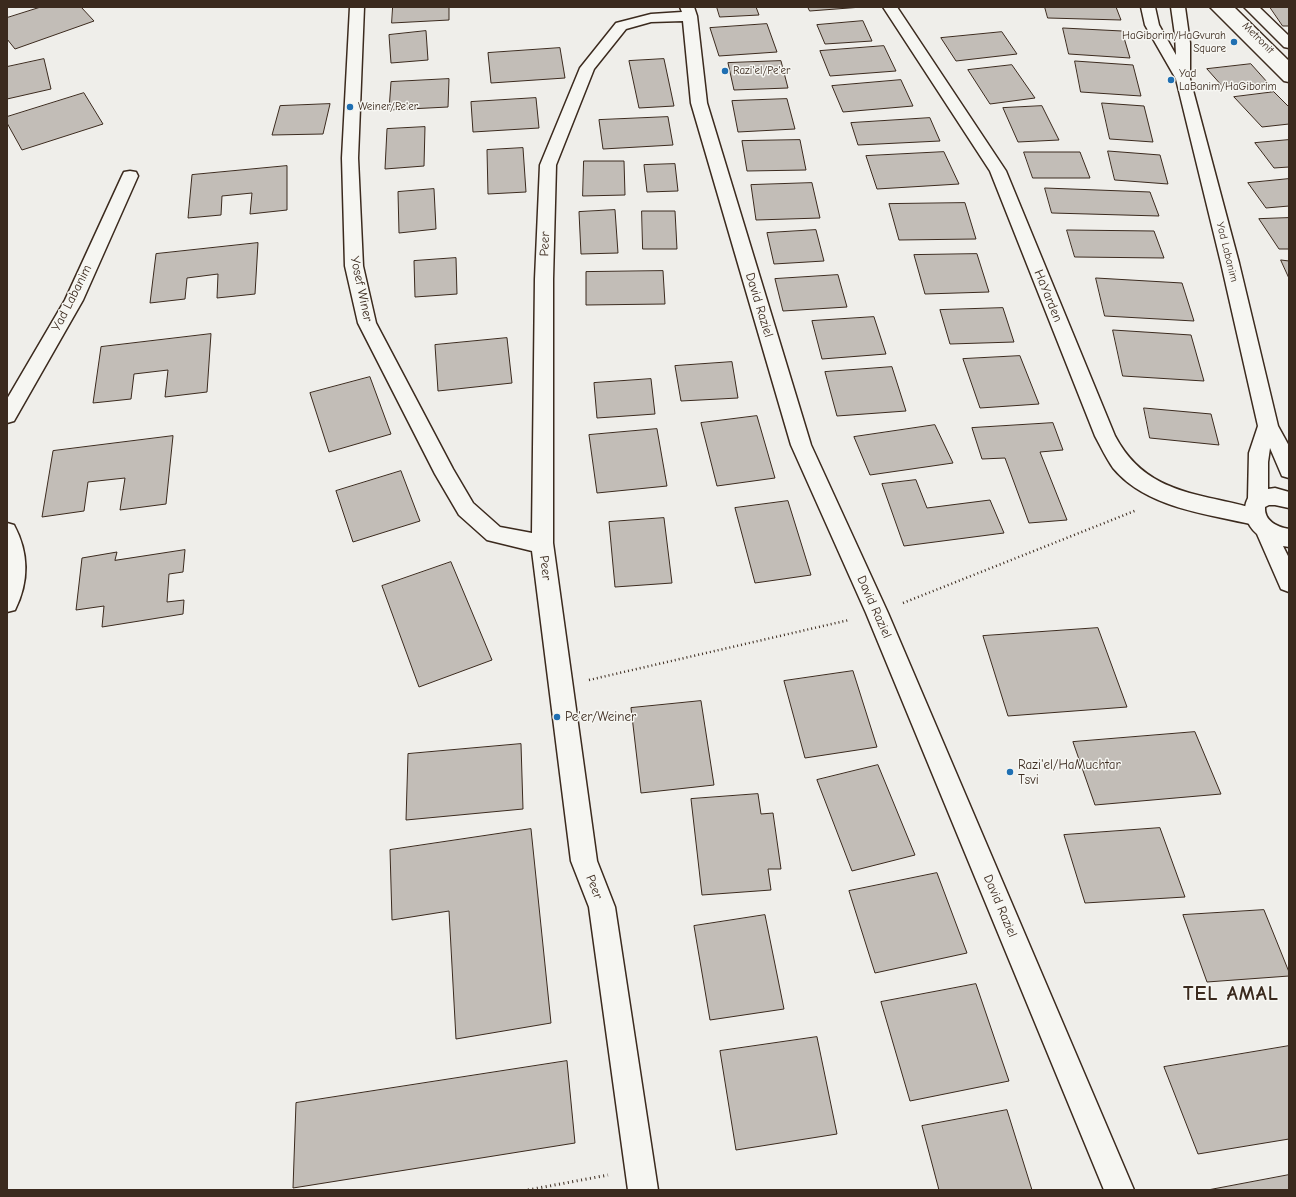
<!DOCTYPE html>
<html>
<head>
<meta charset="utf-8">
<style>
  body { margin:0 }
  #map { position:relative; width:1296px; height:1197px; overflow:hidden; background:#efeeea; font-family:"Comic Neue",sans-serif }
  canvas { display:block }
  .frame { position:absolute; inset:0; border:8px solid #3b2a1e; pointer-events:none }
</style>
</head>
<body>
<div id="map">
<canvas width="1296" height="1197"></canvas>
<div class="frame"></div>
</div>
<script>
const context = document.querySelector('canvas').getContext('2d');
context.lineJoin = 'round';
function paint(path, color) { context.fillStyle = color; context.fill(path, 'evenodd'); }
function stroke(path, color, width, dash) { context.strokeStyle = color; context.lineWidth = width; context.lineCap = dash ? 'butt' : 'round'; context.setLineDash(dash || []); context.stroke(path); }
function write(font, color, halo, rows, align = 'center') {
  context.font = font + ' "Comic Neue",sans-serif'; context.lineWidth = 3; context.setLineDash([]); context.textBaseline = 'middle'; context.strokeStyle = halo; context.fillStyle = color; for (const [text, x, y, turn = 0] of rows) {
    context.save(); context.translate(x, y); context.rotate((+turn || 0) * Math.PI / 180); context.textAlign = isNaN(turn) ? turn : align; if (halo) context.strokeText(text, 0, 0); context.fillText(text, 0, 0); context.restore();
  }
}
const building = new Path2D(`
  M41 7H81L94 21 15 49 7 39V18Z
  M393 7H449V20L392 23Z
  M717 7H756L759 15 720 17Z
  M808 7H862L810 11Z
  M1045 7H1116L1121 20 1048 18Z
  M1270 7H1289V26H1283Z
  M863 21 872 41 825 44 817 25Z
  M767 24 777 52 719 56 710 28Z
  M1063 28 1122 31 1130 58 1069 54Z
  M426 31 428 60 391 63 389 35Z
  M1002 32 1017 54 956 61 941 38Z
  M884 46 896 71 830 76 820 51Z
  M560 48 565 78 491 83 488 53Z
  M44 59 51 89 7 99V67Z
  M664 59 674 106 639 108 629 61Z
  M781 61 788 88 734 90 728 63Z
  M1075 61 1133 65 1141 96 1081 92Z
  M1251 64 1268 83 1223 87 1207 69Z
  M1012 65 1035 98 990 104 968 70Z
  M449 79 448 107 389 110 391 82Z
  M901 80 913 106 843 112 832 86Z
  M1274 92 1289 107V124L1262 127 1234 97Z
  M84 93 103 124 22 150 7 123V117Z
  M536 98 539 128 473 132 471 102Z
  M787 99 795 129 738 132 732 101Z
  M1102 103 1144 106 1153 142 1110 139Z
  M330 104 323 134 272 135 280 106Z
  M1042 106 1059 140 1018 142 1003 108Z
  M668 117 673 145 603 149 599 120Z
  M930 118 940 141 858 145 851 123Z
  M425 127 424 166 385 169 387 129Z
  M800 140 806 170 747 171 742 141Z
  M1289 140V167L1274 168 1255 143Z
  M523 148 526 192 488 194 487 150Z
  M1108 151 1160 155 1168 184 1115 180Z
  M944 152 959 184 877 189 866 156Z
  M1024 152H1080L1090 178H1033Z
  M584 161H624L625 195 583 196Z
  M675 164 678 191 647 192 644 165Z
  M287 166V210L250 214 252 193 222 196 221 215 188 218 192 175Z
  M1289 179V206L1266 208 1248 183Z
  M812 183 820 218 756 220 751 185Z
  M1045 188 1150 192 1159 216 1052 213Z
  M434 189 436 229 399 233 398 192Z
  M965 203 976 239 899 240 889 204Z
  M615 210 618 253 581 254 579 212Z
  M642 211H675L677 249H643Z
  M1289 218V249H1279L1259 219Z
  M816 230 824 261 774 264 767 233Z
  M1067 230 1154 231 1164 258 1075 257Z
  M258 243 255 294 217 298 218 274 187 278 185 299 150 303 156 254Z
  M977 254 989 292 925 294 914 255Z
  M456 258 457 294 415 297 414 261Z
  M1281 260 1289 261V278Z
  M663 271 665 304 586 305V272Z
  M838 275 847 307 783 311 775 279Z
  M1096 278 1182 283 1194 321 1105 316Z
  M1003 308 1014 342 950 344 940 310Z
  M874 317 886 354 822 359 812 321Z
  M1113 330 1191 335 1204 381 1123 376Z
  M211 334 207 392 165 397 168 370 134 374 131 399 93 403 101 347Z
  M507 338 512 383 438 391 435 345Z
  M1020 356 1039 404 980 408 963 359Z
  M732 362 738 398 681 401 675 366Z
  M892 367 906 411 837 416 825 372Z
  M370 377 391 434 329 452 310 393Z
  M651 379 655 414 597 418 594 383Z
  M1144 408 1211 414 1219 445 1150 438Z
  M757 416 775 478 717 486 701 423Z
  M1053 423 1063 450 1040 452 1067 520 1029 523 1005 458 982 459 972 428Z
  M935 425 953 463 870 475 854 437Z
  M657 429 667 486 597 493 589 435Z
  M173 436 166 504 120 510 125 478 88 482 84 511 42 517 53 451Z
  M401 471 420 521 353 542 336 491Z
  M916 480 927 508 990 500 1004 533 904 546 882 484Z
  M788 501 811 575 755 583 735 508Z
  M664 518 672 583 615 587 609 522Z
  M185 550 183 572 169 574 167 602 184 600 183 614 102 627 104 606 76 610 82 558 117 552 115 560Z
  M451 562 492 660 419 687 382 586Z
  M1098 628 1127 707 1008 716 983 636Z
  M853 671 877 747 805 758 784 681Z
  M701 701 714 785 641 793 631 708Z
  M1195 732 1221 794 1095 805 1073 742Z
  M521 744 523 809 406 820 408 754Z
  M878 765 915 855 852 871 817 780Z
  M758 794 761 814 773 813 781 869H768L771 890 702 895 691 799Z
  M1160 828 1185 897 1085 903 1064 835Z
  M531 829 551 1023 456 1039 449 911 392 920 390 850Z
  M937 873 967 953 875 973 849 891Z
  M1264 910 1289 972V976L1207 982 1183 915Z
  M765 915 784 1009 710 1020 694 926Z
  M976 984 1009 1081 910 1101 881 1002Z
  M817 1037 837 1134 736 1150 720 1051Z
  M1289 1046V1139L1198 1154 1164 1067Z
  M567 1061 575 1143 293 1188 296 1103Z
  M1007 1110 1032 1190H939L922 1126Z
  M1289 1175V1190H1208Z`);
paint(building, '#c2bdb7');
stroke(building, '#3b2a1e', 1);
const service = new Path2D(`
  M1221 7H1234L1289 61V72L1285 71Z`);
const minor = new Path2D(`
  M350 7H364L358 158 363 266 376 323 453 469 473 503 500 527 532 533 535 279 540 165 580 68 616 23 651 14 682 12 680 7H694L697 16 707 103 811 445 888 613 1134 1190H1104L866 613 791 445 691 103 683 21 651 22 626 29 594 69 556 165 553 279V543L597 861 615 907 658 1190H628L589 907 571 861 532 551 487 540 459 515 435 474 358 323 345 266 342 158Z
  M883 7H897L1006 171 1115 436C1148 498 1204 492 1262 511L1265 517 1262 523 1255 525C1208 514 1146 508 1113 468 1106 458 1101 447 1095 436L990 171Z
  M130 171 136 172 138 176 83 300 14 421 7 423V399L65 300 122 176 124 172Z
  M7 523 14 525C29 553 29 582 15 610L7 612Z`);
const tertiary = new Path2D(`
  M1141 7H1155L1159 25 1176 55 1175 35 1171 7H1185L1190 43V79L1239 263 1278 426 1289 446V478L1282 476 1270 448 1268 462V489L1275 488 1289 492V508L1275 505H1269L1265 507C1264 521 1277 527 1289 529V547L1283 546 1289 558V592L1281 589 1257 534C1247 525 1241 511 1248 498L1249 453 1258 426 1221 263 1176 79 1145 25Z
  M1210 7H1225L1289 70V82L1284 81Z
  M1244 7H1259L1289 36V48L1284 47Z`);
stroke(service, '#3b2a1e', 3);
stroke(minor, '#3b2a1e', 3);
stroke(tertiary, '#3b2a1e', 3);
stroke(new Path2D(`
  M903 603 1137 510
  M589 680 849 620`), '#3b2a1e', 2.5, [1, 3]);
stroke(new Path2D(`
  M528 1190 608 1175`), '#3b2a1e', 3, [1, 3.5]);
paint(service, '#f6f6f2');
paint(minor, '#f6f6f2');
paint(tertiary, '#f6f6f2');
for (const [x, y, r, color] of [
  [1234,42,4,"#1f6fb2"],
  [725,71,4,"#1f6fb2"],
  [1171,80,4,"#1f6fb2"],
  [350,107,4,"#1f6fb2"],
  [557,717,4,"#1f6fb2"],
  [1010,772,4,"#1f6fb2"]
]) { const dot = new Path2D(); dot.arc(x, y, r, 0, 2 * Math.PI); context.fillStyle = color; context.fill(dot); stroke(dot, '#f6f6f2', 1.5); }
write('11px', '#3b2a1e', '#f6f6f2', [
  ["HaGiborim/HaGvurah",1226,36,"right"],
  ["Square",1226,49,"right"],
  ["Razi'el/Pe'er",733,71],
  ["Yad",1179,74],
  ["LaBanim/HaGiborim",1179,87],
  ["Weiner/Pe'er",358,107]
], 'left');
write('11px', '#3b2a1e', '#f6f6f2', [
  ["Metronit",1258,38,45],
  ["Yad Labanim",1227,252,76]
]);
write('13px', '#3b2a1e', '#f6f6f2', [
  ["Peer",545,244,-88],
  ["Yosef Winer",361,289,78],
  ["HaYarden",1048,296,68],
  ["Yad Labanim",72,298,-63],
  ["David Raziel",759,305,73],
  ["Peer",545,568,83],
  ["David Raziel",874,607,66],
  ["Peer",594,887,69],
  ["David Raziel",1000,906,67]
]);
write('13px', '#3b2a1e', '#f6f6f2', [
  ["Pe'er/Weiner",565,717],
  ["Razi'el/HaMuchtar",1018,765],
  ["Tsvi",1018,780]
], 'left');
context.letterSpacing = '1px';
write('bold 20px', '#3b2a1e', '#f6f6f2', [
  ["TEL AMAL",1231,994]
]);
context.letterSpacing = '0px';
</script>
</body>
</html>
